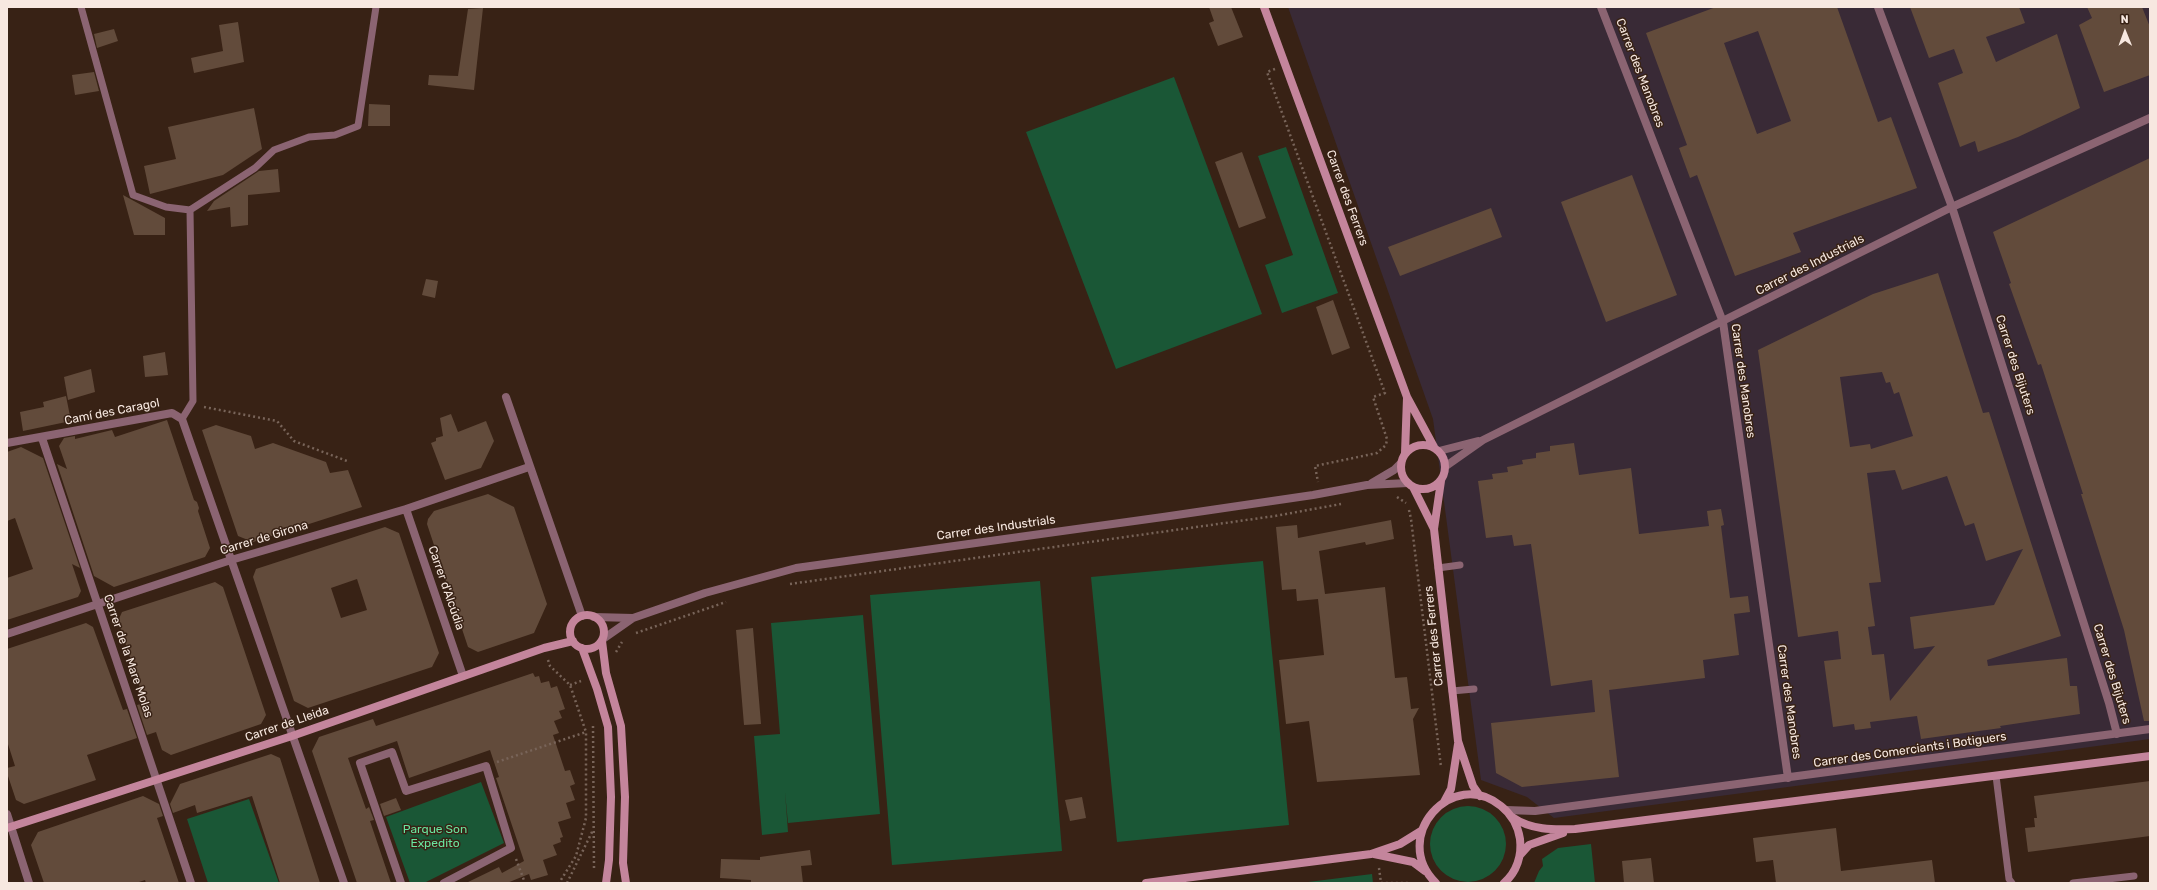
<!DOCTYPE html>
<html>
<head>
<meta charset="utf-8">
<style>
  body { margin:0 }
  #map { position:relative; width:2157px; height:890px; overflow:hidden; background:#382215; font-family:Rubik,sans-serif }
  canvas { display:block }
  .frame { position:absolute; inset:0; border:8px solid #f7e8e0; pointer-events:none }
  .north { position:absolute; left:2105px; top:12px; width:40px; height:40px; -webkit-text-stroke:3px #382215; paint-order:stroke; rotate:359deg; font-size:11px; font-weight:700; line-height:16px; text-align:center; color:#f7e8e0 }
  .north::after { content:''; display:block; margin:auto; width:14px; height:18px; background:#f7e8e0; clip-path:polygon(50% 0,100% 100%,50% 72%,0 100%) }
</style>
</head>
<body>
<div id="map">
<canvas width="2157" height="890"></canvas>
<div class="frame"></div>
<div class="north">N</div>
</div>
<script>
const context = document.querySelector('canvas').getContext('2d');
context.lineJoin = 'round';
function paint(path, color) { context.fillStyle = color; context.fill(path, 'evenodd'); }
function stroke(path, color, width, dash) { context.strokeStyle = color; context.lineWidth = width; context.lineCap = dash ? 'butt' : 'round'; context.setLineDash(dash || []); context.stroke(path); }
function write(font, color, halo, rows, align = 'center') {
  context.font = font + ' Rubik,sans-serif'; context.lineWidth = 3; context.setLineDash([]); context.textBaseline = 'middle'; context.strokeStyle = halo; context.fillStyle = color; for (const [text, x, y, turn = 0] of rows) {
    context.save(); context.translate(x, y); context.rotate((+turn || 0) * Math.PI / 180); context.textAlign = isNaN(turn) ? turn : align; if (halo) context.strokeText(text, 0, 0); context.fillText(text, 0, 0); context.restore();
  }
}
paint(new Path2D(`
  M1288 7H2150V739L1554 818 1527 797 1481 780 1433 419Z`), '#392a36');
paint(new Path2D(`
  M1174 77 1262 314 1116 369 1026 132Z
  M1286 147 1338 293 1282 313 1265 265 1293 255 1258 156Z
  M1263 561 1289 825 1117 842 1091 577Z
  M1040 581 1062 851 892 865 870 595Z
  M863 615 880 814 788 823 785 792 788 832 762 835 754 736 780 734 771 623Z
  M481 782 504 843 424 883H410L386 817Z
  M249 799 279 883H208L187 819Z
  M1430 844a38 38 0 1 1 76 0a38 38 0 1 1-76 0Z
  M1591 844 1595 883H1534L1539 871 1543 866 1542 859 1558 848Z
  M1372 874 1373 883H1300Z`), '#1a5736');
paint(new Path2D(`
  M1209 7H1231L1243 37 1218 46 1209 23 1214 21Z
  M1716 7H1837L1878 122 1891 117 1917 188 1793 233 1801 252 1735 276 1697 175 1690 178 1679 148 1687 145 1646 33ZM1758 31 1791 121 1757 134 1724 43Z
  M1910 7H2019L2025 23 1986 37 1996 62 2057 34 2080 108 2018 137 1978 152 1975 141 1960 147 1938 83 1963 73 1954 49 1929 58Z
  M2087 7H2142L2150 27V75L2104 92 2079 25 2092 18Z
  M483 8 474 90 428 85 429 75 458 76 468 9Z
  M238 22 244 62 194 73 191 58 223 51 219 25Z
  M114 29 118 41 97 48 94 34Z
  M94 72 99 91 75 95 72 75Z
  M369 104 390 105V126H368Z
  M254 108 262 149 223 175 150 194 144 166 176 159 168 127Z
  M1242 152 1266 218 1239 228 1215 162Z
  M2150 158V721H2144L2124 630 2081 494H2083L2041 364 2038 365 2009 284 2011 283 1993 232Z
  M278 169 280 192 248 195V225L231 227 230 207 207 211 214 201 259 171Z
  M1632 175 1677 295 1606 322 1561 202Z
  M123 195 165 218V235H134Z
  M1491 208 1502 237 1400 276 1388 247Z
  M1938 273 1983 413 1989 412 2061 636 1987 660 1988 666 2067 658 2070 686H2077L2080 714 2000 726 2001 728 1921 739 1917 716 1870 722 1871 728 1855 730 1854 724 1833 727 1824 661 1841 659 1838 631 1798 637 1758 350 1873 294ZM1882 372 1886 383 1890 382 1894 394 1899 392 1913 436 1871 449 1870 444 1850 447 1840 377ZM1895 470 1902 490 1947 476 1965 526 1974 523 1986 561 2023 549 1994 605 1910 617 1914 649 1935 646 1890 701 1884 654 1872 655 1868 627 1875 626 1869 583 1881 582 1867 473Z
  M426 279 438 281 435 298 422 295Z
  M1333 300 1350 348 1332 355 1316 307Z
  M165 352 168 375 145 377 143 356Z
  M91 369 95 392 68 400 64 377Z
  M66 396 71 421 23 431 20 412 44 407 43 402Z
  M451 414 458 432 486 421 494 441 481 468 445 480 431 443 436 441V438L443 436 440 418Z
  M167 420 194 500 197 502 199 508 198 511 210 548 205 557 114 587 94 576 57 464 67 469 59 446 64 438 75 436V439L112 430 115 437Z
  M216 425 251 436 255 449 273 443 326 462 330 473 348 470 362 507 253 542 238 536 202 430Z
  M1574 443 1579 475 1631 468 1639 534 1709 526 1707 511 1721 509 1724 525 1721 526 1730 598 1748 596 1750 612 1734 614 1739 655 1703 660 1705 678 1609 690 1619 777 1522 787 1496 773 1491 723 1595 712 1592 680 1551 686 1531 544 1514 546 1512 535 1486 538 1478 481 1493 479 1492 474 1508 472 1507 467 1523 464 1522 460 1536 458V453L1550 451V446Z
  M21 447 43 458 80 568 72 564 81 591 78 597 7 620V578L33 569 15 518 7 521V452Z
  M488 494 514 507 547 604 534 633 478 652 468 647 427 524 428 519 434 511Z
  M1391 520 1394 539 1366 545 1365 542 1319 551 1325 594 1385 587 1395 678 1407 677 1411 709 1419 708 1413 719 1420 775 1317 782 1309 721 1286 724 1279 660 1324 655 1318 599 1297 601 1296 589 1282 590 1276 527 1297 525 1298 538Z
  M385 527 399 533 439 653 432 667 308 708 294 701 253 577 256 569ZM357 579 367 610 341 618 331 588Z
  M215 582 223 587 266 715 261 724 171 755 162 750 156 732 147 735 137 705 145 703 118 621 122 612Z
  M86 623 93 627 123 710 127 709 137 738 87 755 96 780 24 804 16 800 7 773V768L15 766 7 741V649Z
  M753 628 761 724 744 725 736 630Z
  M533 673 535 677 539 676 541 683 549 681 551 688 557 686 565 709 559 711 562 718 554 721 559 733 553 735 565 771 570 770 575 784 570 786 575 800 566 803 571 818 558 822 563 837 560 838 561 842 553 845 557 855 543 860 548 875 531 880 529 874 507 883H466L499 867 502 873 524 861 496 778 499 777 490 750 409 778 397 741 348 758 366 809 369 807 374 820 370 821 391 883H357L312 751 319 737 373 719 376 726Z
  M271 754 280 758 320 883H280L252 796 197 813 195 805 173 813 170 804 180 784Z
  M2150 781V836L2028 852 2025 828 2035 827 2034 818H2037L2034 796Z
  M143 796 159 804 163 816 157 818 179 883H146L145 880 136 883H44L31 845 38 832Z
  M1082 797 1086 818 1070 821 1065 800Z
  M396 798 401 810 384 816 380 804Z
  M1836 828 1841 871 1932 860 1935 883H1776L1773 860 1756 862 1753 838Z
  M810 850 812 865 801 866 803 883H751V880L720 878 721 859 760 860V857Z
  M1651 858 1654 883H1624L1622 861Z`), '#624b3b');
stroke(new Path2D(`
  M1275 69 1267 72 1385 393 1373 397 1387 439 1386 445 1377 453 1315 466 1318 482
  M204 407 277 421 294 441 347 461
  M1397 497 1406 503
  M1409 510 1411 519 1441 767
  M790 584 1275 516 1341 504
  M636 633 726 602
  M616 652 622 642
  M548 660 550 666 570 685 586 732V818L576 856 559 883
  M570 685 581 681
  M593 726 594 869
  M497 762 586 732
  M516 859 525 883
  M1379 868 1381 883H1410
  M567 883 593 830`), '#786459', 2.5, [2, 3]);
stroke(new Path2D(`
  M81 7 133 195 166 207 190 210
  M182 419 193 401 190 210 255 168 274 150 309 137 335 135 358 126 376 7
  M1438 568 1460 565
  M1452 691 1474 689
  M1996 776 2009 879 2012 883
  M2073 883 2134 876`), '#8b6472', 7);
stroke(new Path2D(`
  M1601 7 1723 322 1788 778
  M1878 7 1952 207 2109 703 2117 734
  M506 397 582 616
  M42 438 191 883
  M7 443 172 413 182 419 344 883
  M1439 451 1478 441
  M1446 466 1483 440 1952 207 2150 118
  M1372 483 1394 470 1401 463
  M406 509 463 676
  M594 617 633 618
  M7 634 231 560 406 509 529 467
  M603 639 633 618 705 593 796 568 1163 517 1313 495 1367 485 1408 483
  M1506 810 1535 811 2150 729
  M7 814 29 883
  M401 883 360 763 392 752 406 791 486 766 511 848 444 883`), '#8b6472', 8);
stroke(new Path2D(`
  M1264 7 1407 397 1434 447
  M1401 467a22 22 0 1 1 44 0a22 22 0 1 1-44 0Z
  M1405 453 1407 398
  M1441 481 1434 529 1458 741 1473 786 1480 796
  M1413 487 1434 529
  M570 632a17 17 0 1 1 34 0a17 17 0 1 1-34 0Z
  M602 641 606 673 621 726 625 797 623 863 626 883
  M582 648 597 689 608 727 611 797 609 860 606 883
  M1444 802 1451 789 1458 744
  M1512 817C1531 830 1553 830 1575 829L2150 756
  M7 828 292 736 544 648 573 641
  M1374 854 1413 862 1425 871
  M1520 855 1529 845 1563 833
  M1146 883 1371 854 1400 844 1421 831
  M1436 883C1389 837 1453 766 1501 806 1511 814 1518 826 1520 839 1522 855 1517 872 1504 883`), '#c4859c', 8);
write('12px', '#f7e8e0', '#382215', [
  ["Carrer des Manobres",1640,73,69],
  ["Carrer des Ferrers",1347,198,70],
  ["Carrer des Industrials",1810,265,-27],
  ["Carrer des Bijuters",2015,365,72],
  ["Carrer des Manobres",1743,381,82],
  ["Camí des Caragol",112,412,-11],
  ["Carrer des Industrials",996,528,-8],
  ["Carrer de Girona",264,538,-17],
  ["Carrer d'Alcúdia",446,588,71],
  ["Carrer des Ferrers",1434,636,-96],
  ["Carrer de la Mare Molas",128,656,71],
  ["Carrer des Bijuters",2112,674,73],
  ["Carrer des Manobres",1789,702,82],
  ["Carrer de Lleida",287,724,-19],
  ["Carrer des Comerciants i Botiguers",1910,750,-8]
]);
write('12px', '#69e69f', '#382215', [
  ["Parque Son",435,830],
  ["Expedito",435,844]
]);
</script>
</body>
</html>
